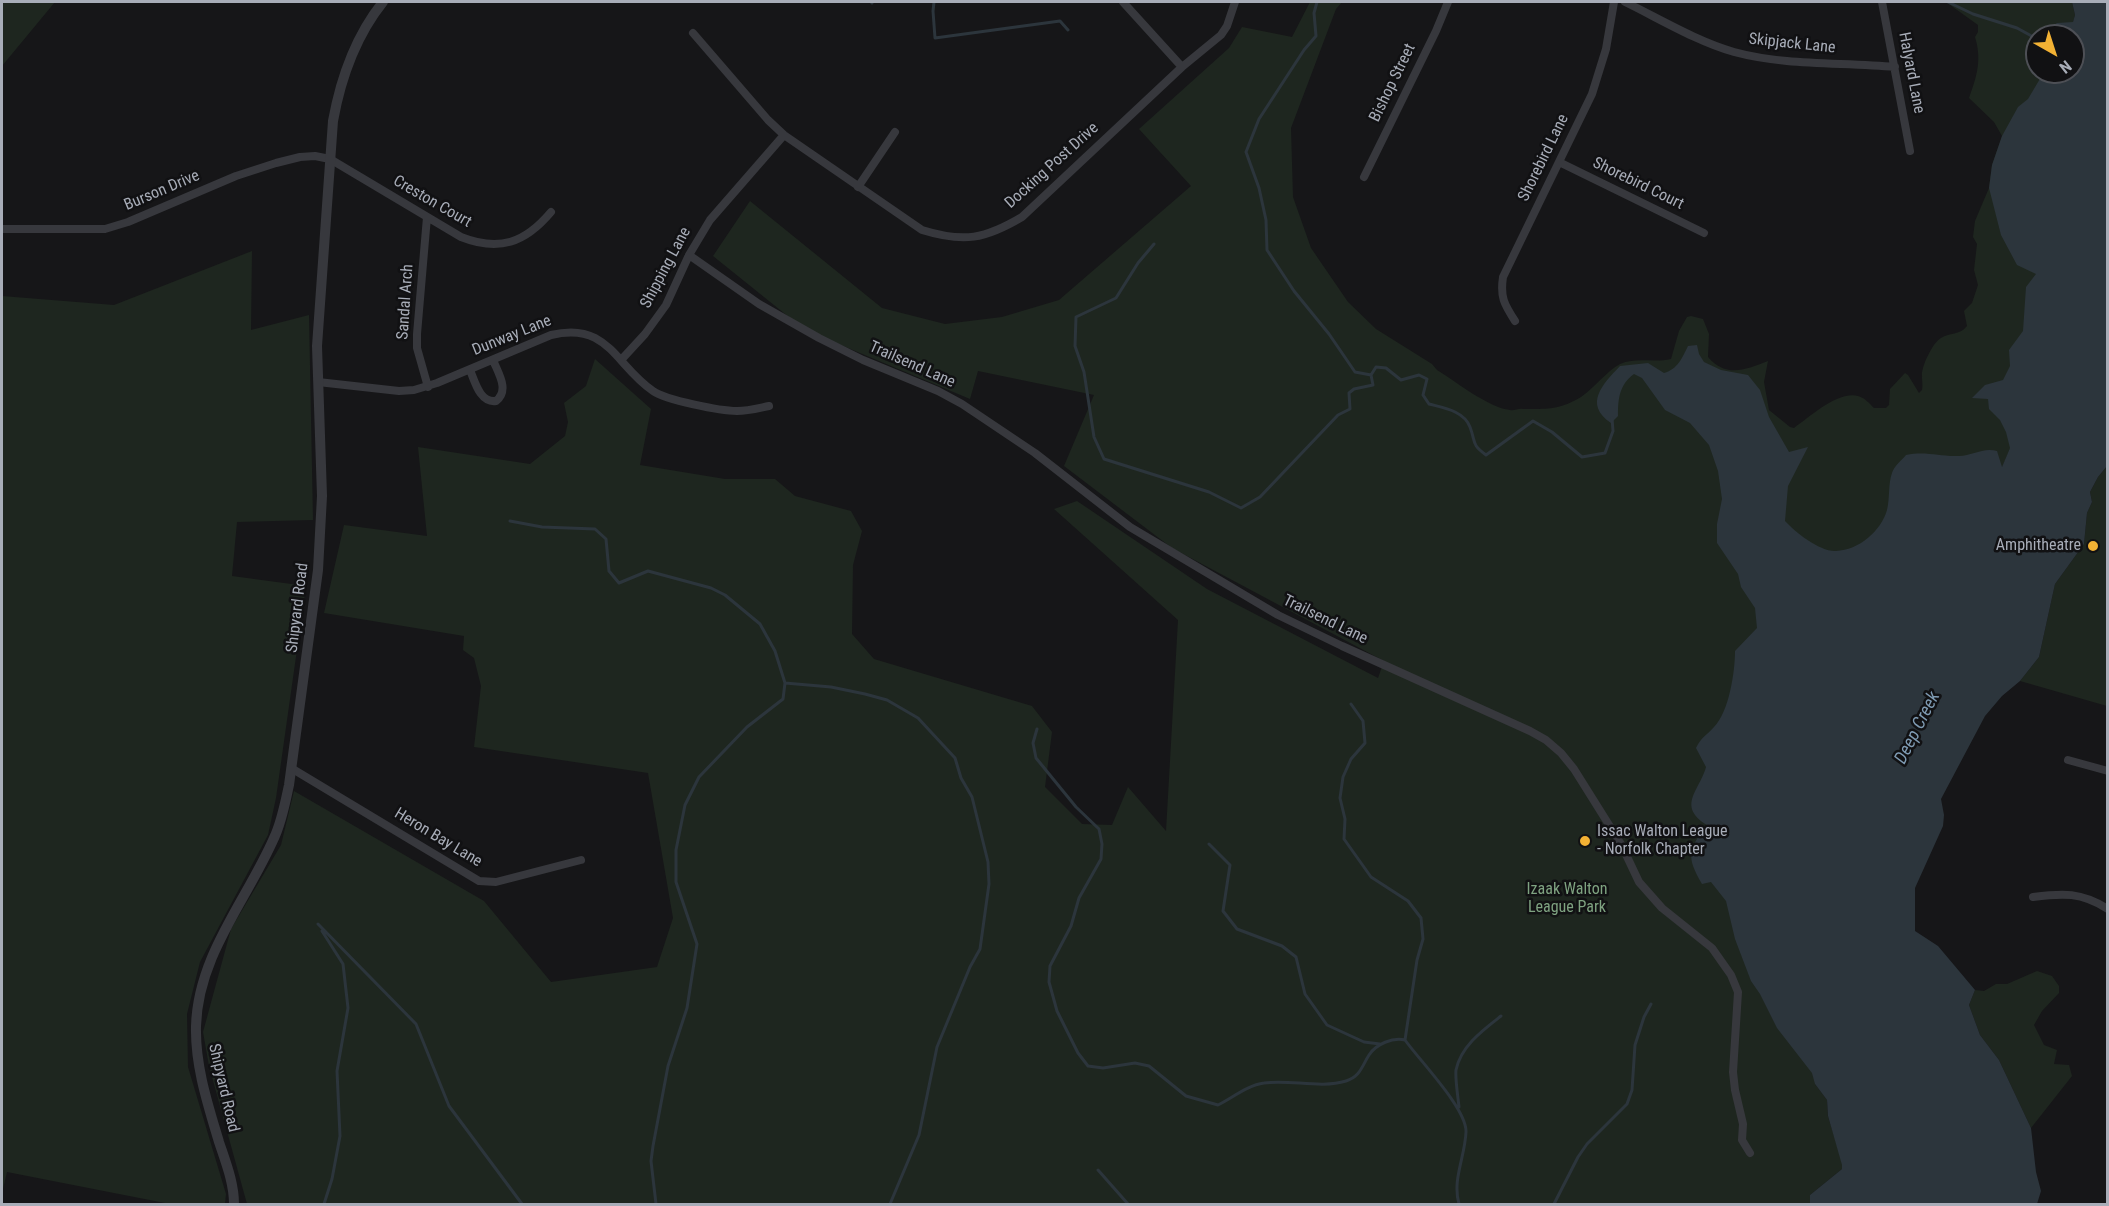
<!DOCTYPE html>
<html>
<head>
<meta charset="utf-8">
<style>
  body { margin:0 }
  #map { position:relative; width:2109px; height:1206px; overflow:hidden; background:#161618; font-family:"Roboto Condensed",sans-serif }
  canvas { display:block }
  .frame { position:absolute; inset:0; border:3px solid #a8adb8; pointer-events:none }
  .north { position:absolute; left:2025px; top:24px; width:60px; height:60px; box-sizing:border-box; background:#111113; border:2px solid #4d4f55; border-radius:50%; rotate:141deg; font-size:16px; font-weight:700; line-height:24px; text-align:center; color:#a8adb8 }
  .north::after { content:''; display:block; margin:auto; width:21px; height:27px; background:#f2b134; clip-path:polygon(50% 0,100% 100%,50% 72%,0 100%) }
</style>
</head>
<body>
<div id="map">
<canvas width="2109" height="1206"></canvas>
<div class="frame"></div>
<div class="north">N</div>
</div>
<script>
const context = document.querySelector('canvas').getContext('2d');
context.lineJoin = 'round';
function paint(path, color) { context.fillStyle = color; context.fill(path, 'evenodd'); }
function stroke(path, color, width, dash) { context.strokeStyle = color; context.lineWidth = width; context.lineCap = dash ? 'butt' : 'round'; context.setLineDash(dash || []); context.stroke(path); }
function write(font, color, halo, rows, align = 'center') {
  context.font = font + ' "Roboto Condensed",sans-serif'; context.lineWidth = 5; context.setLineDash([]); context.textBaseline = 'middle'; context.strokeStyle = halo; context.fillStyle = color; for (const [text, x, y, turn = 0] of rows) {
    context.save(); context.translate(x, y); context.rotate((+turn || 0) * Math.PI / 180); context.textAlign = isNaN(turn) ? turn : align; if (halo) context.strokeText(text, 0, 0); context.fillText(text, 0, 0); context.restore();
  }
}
paint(new Path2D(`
  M2 2H55L2 66Z
  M1310 2H1342L1336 9 1291 128 1293 197 1311 248 1348 302 1376 329 1432 364 1437 370C1455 381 1489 408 1510 410 1514 411 1519 408 1523 409 1548 409 1559 410 1581 397 1594 388 1607 371 1620 364 1636 357 1655 363 1671 359L1679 331 1687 317 1691 316 1703 319 1709 334 1708 357C1726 378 1745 370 1768 361L1764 382 1769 410 1790 427 1794 428C1810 417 1837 391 1858 396 1865 398 1869 403 1874 408H1886L1889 405 1890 389 1905 373 1908 375 1919 393 1922 390C1923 385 1922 382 1922 376 1921 367 1933 342 1941 338 1950 332 1959 336 1967 326L1964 311 1972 303 1978 285 1974 270 1977 244 1973 237 1975 221 1989 188 1992 165 2002 136 1994 122 1969 98C1977 76 1982 60 1975 37L1978 32V25L1946 2H2072L2075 15 2073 23 2103 47 2010 449 2002 468 1815 1084 1827 1100 1828 1116 1843 1165 1842 1169 1810 1195V1204H247L209 1066 203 1032 231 929 281 845 294 791 484 901 551 982 657 967 673 918 648 773 474 747 481 686 474 658 463 650 464 636 324 613 344 525 427 536 418 447 530 464 565 436 568 422 564 403 586 386 595 359 651 409 640 465 725 479H775L795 496 851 511 862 531 853 565 852 634 874 659 1032 706 1052 732 1045 787 1082 824 1112 825 1128 787 1166 831 1178 620 1054 509 1077 501 1207 589 1378 678 1384 661 1172 548 1064 466 1094 395 978 371 970 399 805 330 713 256 750 201 882 308 945 324 1002 317 1059 300 1191 186 1139 129 1229 48 1242 27 1292 37ZM2037 36H2073V72H2037Z
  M252 251 251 330 309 315 313 520 237 522 232 576 306 586 276 798 268 835 200 962 187 1014 188 1067 226 1194 225 1204H170L7 1172 2 1193V296L114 305Z
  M2107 466V706L2020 681 2039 657 2055 584 2084 544 2087 513 2092 502 2090 492 2098 477Z
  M2037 971 2052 976 2059 986V993L2042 1011 2034 1025 2044 1045 2057 1050 2054 1064 2069 1065 2072 1076 2031 1128 1999 1060 1980 1035 1969 1005 1975 990 1984 991 1996 984H2007Z`), '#1e261f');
paint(new Path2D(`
  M2072 2H2107V466L2098 477 2090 492 2092 502 2087 513 2084 544 2055 584 2039 657 2020 681 2002 696 1985 716 1941 799 1944 815 1943 826 1915 888V931L1938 946 1975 990 1969 1005 1980 1035 1999 1060 2031 1128 2036 1172 2041 1191 2037 1204H1810V1195L1842 1169V1165L1828 1116 1827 1100 1815 1084 1812 1073 1777 1028 1760 994 1751 981 1735 939 1726 901 1711 882 1702 884C1686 856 1688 850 1707 825 1676 806 1700 790 1706 767L1696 748C1702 736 1706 736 1714 727 1729 712 1735 672 1735 651L1757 628 1755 608 1741 587 1738 574 1717 543V524L1722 499 1718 471 1709 445 1690 423 1665 410 1642 378 1634 374C1619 385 1618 399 1618 416L1611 423C1583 404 1603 384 1620 366L1648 363 1664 373C1678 369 1682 358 1688 346L1697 345 1699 354 1704 362 1721 370 1748 375 1760 390 1769 417 1789 452 1808 447 1788 486 1785 521C1795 532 1820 552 1836 551 1859 550 1881 531 1887 510 1890 498 1888 484 1892 473 1894 466 1902 460 1906 455 1927 451 1940 457 1959 456 1972 456 1983 447 1997 451L2002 467 2010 448 2006 432 2000 420 1989 409 1988 399 1972 398 1985 385 2003 380 2010 366 2009 350 2023 331 2026 287 2036 274 2017 265 2001 235 1989 188 1992 165 2002 136 2018 107 2028 99 2044 72H2073V36H2045L2047 29 2057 23 2073 22 2075 15Z`), '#2c353c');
stroke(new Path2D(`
  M871 2 872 3
  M934 2 933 11 935 38 1060 21 1068 30
  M1317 2 1314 13 1316 36 1304 50 1259 119 1246 152 1259 188 1266 220 1267 250 1294 291 1329 334 1355 372 1371 375
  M1948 2 1973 14 2017 28 2037 39
  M1154 244 1138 263 1116 298 1076 317 1075 346 1084 372 1094 437 1104 459 1209 492 1241 508 1260 497 1338 415 1350 409 1349 393 1354 389 1373 385 1371 375 1376 367 1386 368 1401 380 1419 375 1427 379 1423 395 1429 404C1444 408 1464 411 1470 427 1476 443 1471 444 1486 455L1533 421 1552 432 1582 457 1605 453 1613 431 1612 418
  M510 521 542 527 595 529 606 539 609 571 619 583 648 571 711 588 725 595 760 624 775 651 785 683 783 699 747 727 699 777 685 805 676 850V882L697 944 687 1008 668 1066 653 1146 651 1161 656 1204
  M785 683 831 687 865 694 887 700 918 718 955 758 961 778 972 797 988 862 989 884 980 949 970 967 937 1047 919 1135 890 1204
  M1351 704 1363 721 1365 743 1351 759 1343 777 1340 798 1345 819 1344 839 1371 877 1408 901 1421 918 1423 939 1417 960 1405 1040C1420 1061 1467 1109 1466 1132 1465 1157 1452 1180 1459 1204
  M1037 729 1033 743 1036 758 1076 807 1099 829 1102 844 1101 859 1079 898 1071 926 1050 966 1049 982 1057 1011 1078 1053 1088 1066 1103 1068 1135 1063 1149 1066 1186 1096 1218 1105C1232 1098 1248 1085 1264 1083 1290 1079 1320 1089 1346 1081 1360 1077 1362 1066 1369 1055 1376 1044 1393 1037 1405 1040
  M1209 844 1230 865 1223 911 1237 929 1282 946 1296 957 1305 994 1327 1025 1364 1042 1380 1044
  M318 924 416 1024 449 1106 522 1204
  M322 931 343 964 348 1008 337 1071 340 1136 332 1179 324 1204
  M1459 1107C1458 1097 1455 1079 1456 1070 1461 1046 1483 1030 1501 1016
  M1098 1170 1128 1204
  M1554 1204 1578 1157 1587 1144 1627 1104 1632 1090 1635 1045 1644 1017 1651 1004`), '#2c353c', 3);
stroke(new Path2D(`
  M1123 2 1182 67
  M1625 2C1660 19 1696 41 1734 52 1786 66 1841 62 1895 67
  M1882 2 1910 151
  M693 33 768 120 784 135 922 230C964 243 985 239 1022 217L1182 67 1221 35 1227 26 1235 2
  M1559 162 1704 233
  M1364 177 1436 31 1448 2
  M858 187 895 132
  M427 217 417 334V348L428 387
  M2 229H105L128 222 236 176 276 163 300 157 315 156 330 159 461 237C499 252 525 243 551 212
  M689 255 759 304 819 338 863 360 938 391 962 404 1035 453 1130 527 1278 615 1342 646 1530 731 1546 740 1561 753 1574 769 1621 844 1639 882 1662 908 1712 948 1731 975 1738 992 1733 1072 1735 1090 1743 1124 1742 1140 1750 1153
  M1515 321C1504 304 1500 297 1503 277L1592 94 1606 49 1614 2
  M622 359 645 334 666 305 689 255 710 220 784 135
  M470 370C475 382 480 403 496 401 510 390 498 373 493 360
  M318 382 399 391 414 390 437 383 551 335C608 321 615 365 653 391 666 400 720 411 737 411 748 411 759 408 769 406
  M2068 760 2108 771
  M291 768 479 881 496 882 581 860
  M2033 897C2063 893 2081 892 2108 909`), '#37383d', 8);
stroke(new Path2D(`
  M234 1204C234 1183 226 1163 219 1142 208 1105 195 1066 196 1026 198 955 247 900 274 838 282 821 285 803 289 785L318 570 322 496 317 346 333 121C341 77 355 37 383 2`), '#37383d', 10);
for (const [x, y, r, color] of [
  [2093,546,6,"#f2b134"],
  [1585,841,6,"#f2b134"]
]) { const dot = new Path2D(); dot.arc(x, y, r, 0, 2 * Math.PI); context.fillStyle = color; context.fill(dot); stroke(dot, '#111113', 2); }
write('16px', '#a8adb8', '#111113', [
  ["Skipjack Lane",1792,44,6],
  ["Halyard Lane",1911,73,79],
  ["Bishop Street",1393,83,-64],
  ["Shorebird Lane",1544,158,-64],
  ["Docking Post Drive",1052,166,-42],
  ["Shorebird Court",1638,184,26],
  ["Burson Drive",162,191,-23],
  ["Creston Court",432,202,30],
  ["Shipping Lane",666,268,-62],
  ["Sandal Arch",406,302,-86],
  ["Dunway Lane",512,336,-22],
  ["Trailsend Lane",912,365,24],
  ["Shipyard Road",298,608,-83],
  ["Trailsend Lane",1325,620,26],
  ["Heron Bay Lane",438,838,31],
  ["Shipyard Road",223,1088,77]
]);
write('16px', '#a8adb8', '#111113', [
  ["Amphitheatre",2081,546],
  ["Issac Walton League",1597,832,"left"],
  ["- Norfolk Chapter",1597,850,"left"]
], 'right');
write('16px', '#7fa381', '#111113', [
  ["Izaak Walton",1567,890],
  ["League Park",1567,908]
]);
write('italic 18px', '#7f9bb3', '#111113', [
  ["Deep Creek",1918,728,-63]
]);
</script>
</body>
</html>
